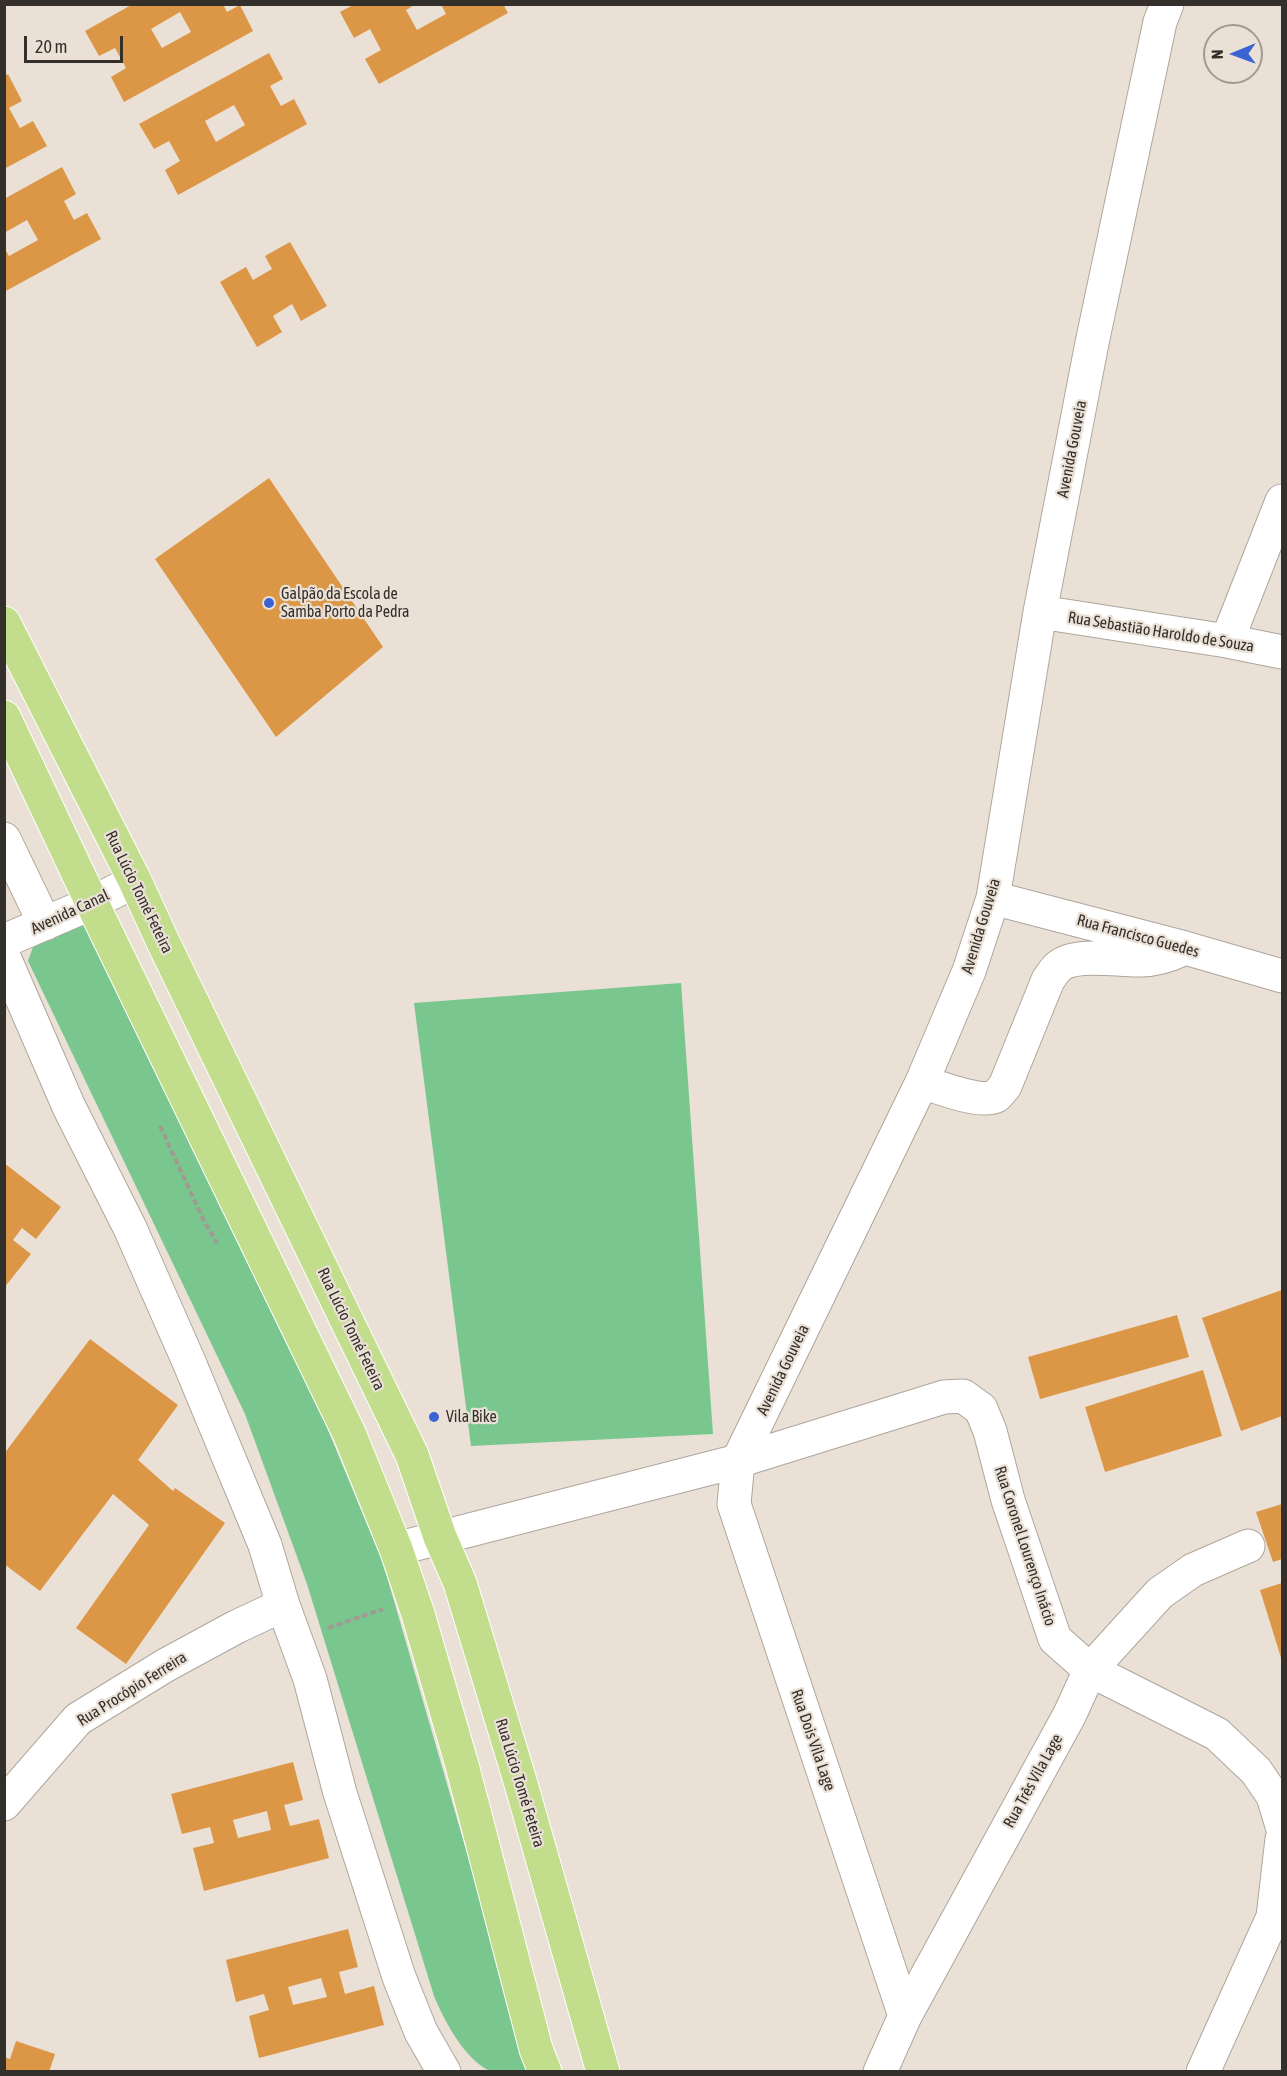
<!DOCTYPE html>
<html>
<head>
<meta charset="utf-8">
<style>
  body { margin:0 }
  #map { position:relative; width:1287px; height:2076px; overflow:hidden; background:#eae0d6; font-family:"Asap Condensed",sans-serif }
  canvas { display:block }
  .frame { position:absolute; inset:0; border:6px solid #332f2b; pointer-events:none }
  .north { position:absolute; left:1203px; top:24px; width:60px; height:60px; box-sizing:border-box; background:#eae0d6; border:2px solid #a19992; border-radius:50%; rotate:269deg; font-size:16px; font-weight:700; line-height:24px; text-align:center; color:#332f2b }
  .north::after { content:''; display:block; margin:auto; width:21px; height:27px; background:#3c63d4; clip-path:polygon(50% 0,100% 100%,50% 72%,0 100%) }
  .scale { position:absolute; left:24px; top:36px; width:99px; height:27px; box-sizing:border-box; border:3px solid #332f2b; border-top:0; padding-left:8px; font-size:18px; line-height:21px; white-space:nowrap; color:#332f2b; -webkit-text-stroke:4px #eae0d6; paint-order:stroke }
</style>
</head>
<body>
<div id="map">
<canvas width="1287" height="2076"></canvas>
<div class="frame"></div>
<div class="north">N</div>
<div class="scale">20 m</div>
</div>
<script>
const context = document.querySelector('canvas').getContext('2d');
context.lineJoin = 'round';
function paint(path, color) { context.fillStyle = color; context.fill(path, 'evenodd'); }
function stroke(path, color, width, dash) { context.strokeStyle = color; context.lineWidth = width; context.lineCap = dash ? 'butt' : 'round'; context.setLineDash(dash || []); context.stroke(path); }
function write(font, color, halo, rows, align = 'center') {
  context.font = font + ' "Asap Condensed",sans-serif'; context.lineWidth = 4.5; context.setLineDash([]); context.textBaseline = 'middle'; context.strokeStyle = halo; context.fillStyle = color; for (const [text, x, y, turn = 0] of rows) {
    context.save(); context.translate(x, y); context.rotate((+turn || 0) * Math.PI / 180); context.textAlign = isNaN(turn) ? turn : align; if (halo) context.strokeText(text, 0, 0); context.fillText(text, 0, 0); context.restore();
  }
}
paint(new Path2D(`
  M77 922 89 926 314 1396 383 1563 530 2071C520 2071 497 2074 488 2070 464 2058 444 2020 434 1996L307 1584 245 1414 28 961 33 947Z
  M681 983 713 1434 471 1446 414 1003Z`), '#79c68f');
paint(new Path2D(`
  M133 4H223L227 12 240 5 253 31 124 102 111 77 126 68 115 48 99 56 85 31ZM180 12 191 32 162 48 151 29Z
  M355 4H416L406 10 417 30 446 14 441 4H503L508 13 379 84 365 59 381 50 370 29 354 38 340 12Z
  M269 53 283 79 270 86 281 106 294 99 307 124 178 195 165 170 180 161 169 141 154 149 139 124ZM234 105 245 125 216 142 205 121Z
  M8 74 22 101 9 108 20 128 33 121 47 146 4 169V76Z
  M62 167 76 194 64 201 74 220 87 213 101 239 4 292V247L9 256 38 240 27 220 4 233V199Z
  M290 242 327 306 301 321 292 304 273 316 282 332 257 347 220 282 246 267 253 280 272 269 265 256Z
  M269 478 383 647 276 737 155 559Z
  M4 1163 61 1207 36 1239 22 1228 13 1240 31 1254 4 1288Z
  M1282 1290V1416L1241 1431 1202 1318Z
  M1177 1315 1189 1357 1040 1399 1028 1357Z
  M90 1339 178 1405 138 1460 173 1491 175 1488 225 1523 126 1664 76 1628 149 1525 113 1494 40 1591 4 1564V1454Z
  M1203 1370 1222 1436 1105 1472 1085 1407Z
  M1282 1504V1559L1273 1562 1256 1512Z
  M1282 1583V1661L1260 1590Z
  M293 1762 303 1800 284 1805 290 1826 319 1819 329 1858 204 1891 193 1848 214 1843 210 1827 182 1834 171 1794ZM267 1811 271 1830 238 1838 233 1820Z
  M348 1929 358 1967 339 1972 345 1994 374 1986 384 2025 259 2058 249 2016 269 2010 264 1994 236 2002 226 1960ZM321 1978 327 1997 293 2005 288 1987Z
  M16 2041 55 2054 49 2072H4V2057L10 2059Z`), '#dc9746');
const minor = new Path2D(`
  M1040 612 1227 641 1282 652
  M1227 641 1282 501
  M4 839 45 924
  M993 898 1185 948 1282 976
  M4 941 92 903 135 881
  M4 957 69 1107 130 1228 189 1362 265 1545 283 1605 310 1679 340 1793 399 1977 421 2032 444 2072
  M922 1082C938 1087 981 1104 996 1096 999 1094 1002 1089 1005 1086L1048 980C1051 976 1053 972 1057 968 1073 951 1118 961 1140 960 1156 960 1171 955 1185 948
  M396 1549 738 1461 944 1397 963 1396 981 1409 990 1431 1008 1500 1055 1639 1090 1670 1217 1734 1256 1771 1273 1796 1282 1826
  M4 1804 78 1719 166 1665 236 1627 283 1605
  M905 2016 734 1504 738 1461 922 1082 969 971 993 898 1040 612 1092 343 1160 22 1167 4
  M880 2072 905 2016 1070 1714 1090 1670 1160 1593 1193 1570 1248 1546
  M1203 2072 1273 1917 1282 1839`);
const major = new Path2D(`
  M4 623 135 881 163 942 412 1455 440 1537 460 1583 521 1784 603 2072
  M4 717 92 903 349 1433 396 1549 418 1614 462 1765 536 2049 545 2072`);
stroke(minor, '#afa59c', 35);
stroke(major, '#fff', 35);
stroke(new Path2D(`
  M160 1126 204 1221 217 1243
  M328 1628 383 1609`), '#a19a92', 4, [6, 3]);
stroke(minor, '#fff', 33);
stroke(major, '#c2dd8c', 33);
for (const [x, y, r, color] of [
  [269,603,6,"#3c63d4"],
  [434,1417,6,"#3c63d4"]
]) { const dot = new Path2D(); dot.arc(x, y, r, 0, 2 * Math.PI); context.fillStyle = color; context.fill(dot); stroke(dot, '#eae0d6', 2); }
write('16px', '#332f2b', '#eae0d6', [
  ["Avenida Gouveia",1072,449,-79],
  ["Rua Sebastião Haroldo de Souza",1161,632,9],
  ["Rua Lúcio Tomé Feteira",139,892,64],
  ["Avenida Canal",70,912,-25],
  ["Avenida Gouveia",981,926,-73],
  ["Rua Francisco Guedes",1138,936,15],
  ["Rua Lúcio Tomé Feteira",351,1329,64],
  ["Avenida Gouveia",783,1370,-64],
  ["Rua Coronel Lourenço Inácio",1025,1546,72],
  ["Rua Procópio Ferreira",132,1689,-32],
  ["Rua Dois Vila Lage",813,1740,71],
  ["Rua Três Vila Lage",1033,1781,-61],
  ["Rua Lúcio Tomé Feteira",520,1783,73]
]);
write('16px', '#332f2b', '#eae0d6', [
  ["Galpão da Escola de",281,594],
  ["Samba Porto da Pedra",281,612],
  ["Vila Bike",446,1417]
], 'left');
</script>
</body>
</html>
